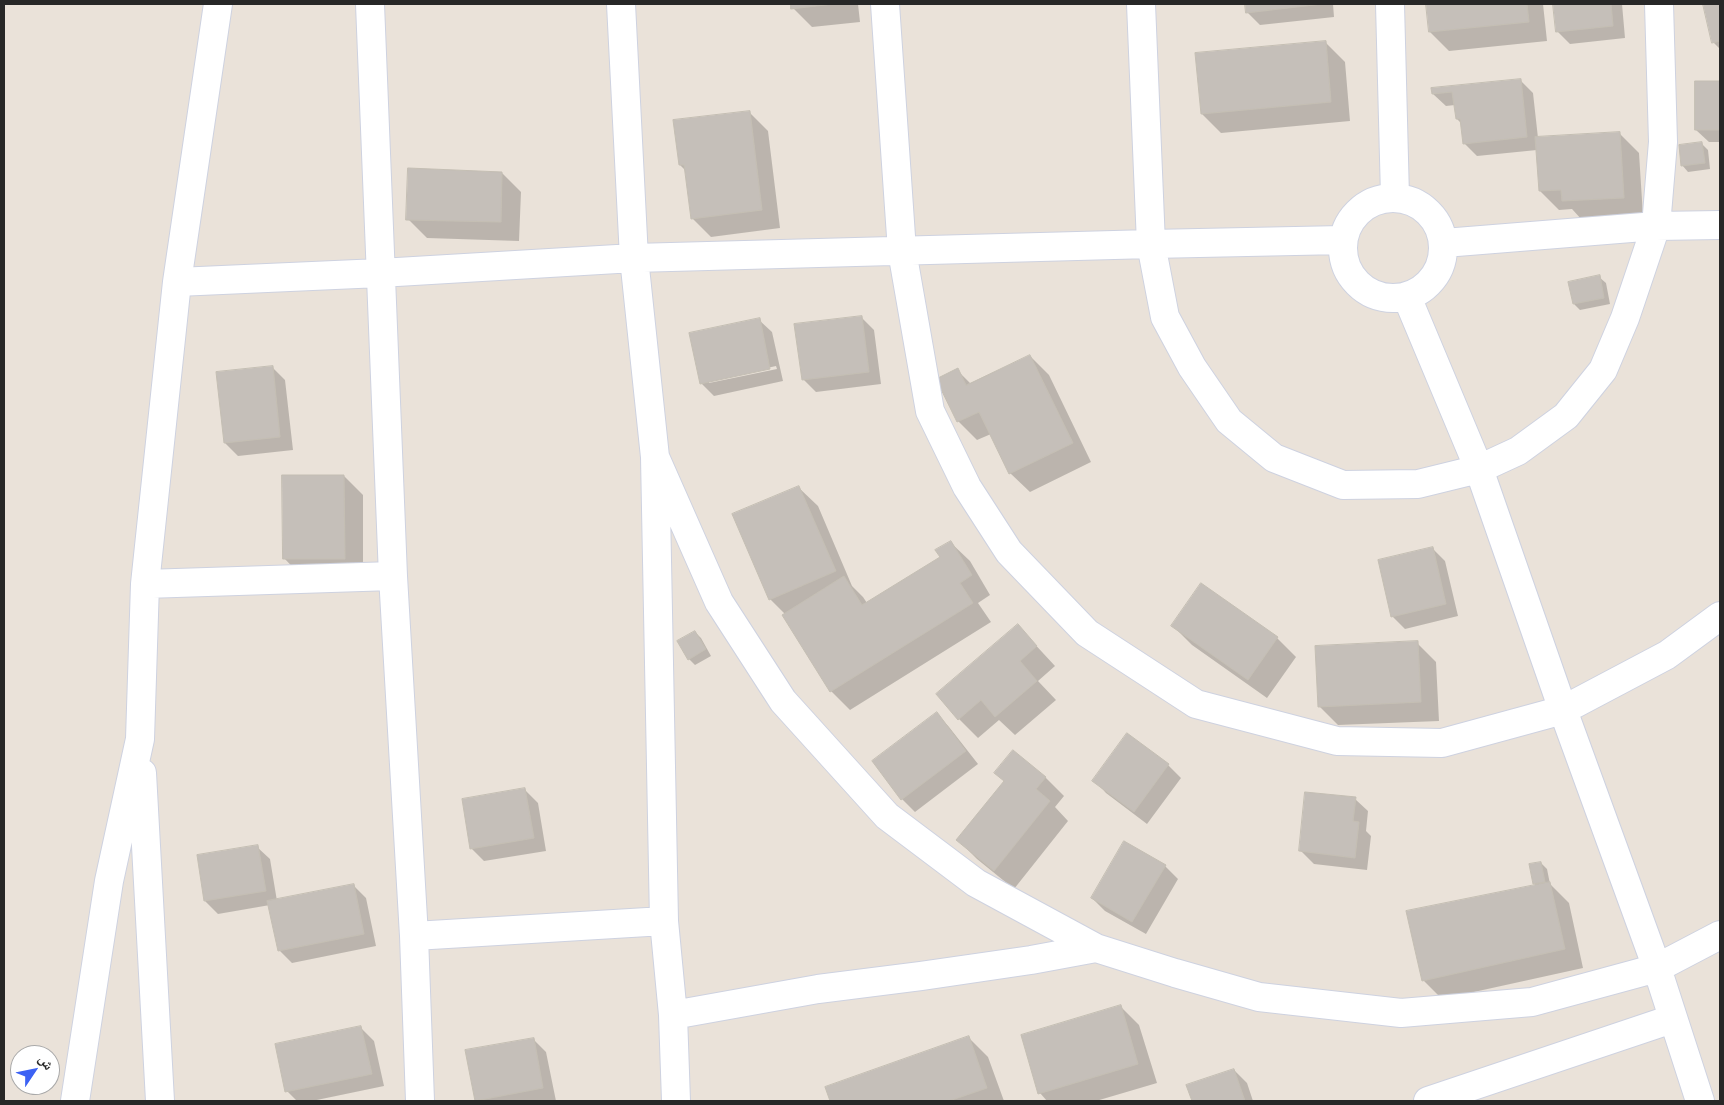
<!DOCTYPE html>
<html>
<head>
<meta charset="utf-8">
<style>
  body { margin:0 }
  #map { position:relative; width:1724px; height:1105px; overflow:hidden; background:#eae2d9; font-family:"Work Sans","Noto Naskh Arabic",sans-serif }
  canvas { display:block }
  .frame { position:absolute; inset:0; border:5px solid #272727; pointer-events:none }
  .north { position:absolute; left:10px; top:1045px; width:50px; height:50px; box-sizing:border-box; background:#fff; border:1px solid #a9a9a9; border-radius:50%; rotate:56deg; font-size:14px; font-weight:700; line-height:20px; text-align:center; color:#272727 }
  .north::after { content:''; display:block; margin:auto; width:18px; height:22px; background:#3c62f4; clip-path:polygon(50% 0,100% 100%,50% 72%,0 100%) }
</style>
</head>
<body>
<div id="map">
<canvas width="1724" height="1105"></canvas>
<div class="frame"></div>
<div class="north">ش</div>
</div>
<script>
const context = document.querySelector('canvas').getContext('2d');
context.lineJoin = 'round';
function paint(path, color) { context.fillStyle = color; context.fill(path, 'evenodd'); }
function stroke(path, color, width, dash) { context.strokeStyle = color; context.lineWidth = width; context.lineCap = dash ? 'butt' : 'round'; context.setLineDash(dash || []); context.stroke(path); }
paint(new Path2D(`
  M792 4H858L860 22 812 27 793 8Z
  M1246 4H1333L1334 17 1260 25 1247 12Z
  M1427 4H1543L1547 41 1449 51 1430 32Z
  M1554 4H1622L1625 38 1570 44 1557 31Z
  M1704 4H1720V49L1713 42Z
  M1325 42 1345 62 1350 121 1221 133 1202 114Z
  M1520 80 1533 93 1538 138 1620 134 1639 153 1643 216 1582 220 1572 209 1559 210 1540 191 1537 150 1477 156 1464 143 1462 124 1457 119 1455 105 1446 106 1433 94Z
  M1696 82H1720V142H1709L1696 130Z
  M749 112 768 131 780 228 711 237 692 218 686 171 680 165Z
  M1702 144 1708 150 1710 169 1688 172 1682 165Z
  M502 173 521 192 519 241 427 238 408 219Z
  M1599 277 1606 283 1610 304 1580 310 1574 304Z
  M861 317 874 330 881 384 816 392 803 379Z
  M759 320 772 332 783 381 714 396 701 383ZM776 366 777 369 709 383V381Z
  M1030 356 1049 375 1091 462 1030 492 1010 473 991 434 977 440 958 421 957 370 971 384Z
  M272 367 285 380 293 450 238 456 225 443Z
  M344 476 363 495V578H303L284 558Z
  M798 487 818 506 852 586 863 597 867 603 942 557 950 542 970 561 990 595 978 603 991 622 850 710 831 691 785 614 770 599 734 515Z
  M1432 548 1445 561 1458 616 1405 629 1392 616Z
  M1018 626 1055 666 1038 681 1056 700 1015 735 999 720 978 738 959 719Z
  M1173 626 1277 638 1296 657 1267 698 1192 645Z
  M695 632 701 638 711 656 695 665 689 659Z
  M1417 643 1436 662 1439 721 1338 725 1319 706Z
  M937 714 949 727 978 764 915 812 902 799Z
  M1168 765 1181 778 1147 824 1106 793 1094 780Z
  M1045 777 1064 796 1055 807 1068 821 1014 889 977 859 958 840Z
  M525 790 538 803 546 851 484 861 471 848Z
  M1355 799 1368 811 1366 831 1371 836 1367 870 1314 864 1301 851Z
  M257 847 270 859 277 901 354 886 366 898 376 946 292 963 279 950 270 905 218 914 205 901Z
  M1541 863 1547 869 1550 884 1569 903 1583 968 1442 999 1423 980 1537 886 1535 884 1531 865Z
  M1165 866 1178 879 1146 934 1105 911 1092 898Z
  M1120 1006 1139 1025 1157 1083 1096 1101H1047L1040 1093Z
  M361 1028 374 1041 384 1086 312 1101H297L287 1091Z
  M969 1038 988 1057 1004 1101H831L826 1087Z
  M533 1039 546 1052 556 1101H477Z
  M1234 1070 1247 1083 1253 1101H1193L1188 1086Z`), '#0003');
const building = new Path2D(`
  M791 4H833L791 9Z
  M1245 4H1322L1246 13Z
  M1426 4H1527L1529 22 1429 32Z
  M1553 4H1611L1613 26 1556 32Z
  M1703 4H1720V41L1712 43Z
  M1326 41 1331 102 1201 114 1195 53Z
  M1521 79 1527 137 1463 144 1460 119H1456L1452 92 1432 94 1431 88Z
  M1695 81H1720V130H1695Z
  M750 111 762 210 691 219 684 165H679L673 120Z
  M1620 132 1624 198 1562 201 1561 190 1539 191 1535 137Z
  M1702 142 1705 163 1681 166 1679 145Z
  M408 168 502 172 501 222 406 220Z
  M1600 275 1604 298 1573 304 1568 282Z
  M862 316 869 372 802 380 794 324Z
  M760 318 770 369 700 384 689 333Z
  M1030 355 1073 443 1009 474 979 412 957 422 936 379 958 368 966 385Z
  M273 366 280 437 224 443 216 372Z
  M282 475H344L345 559H283Z
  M799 486 836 571 769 600 732 514Z
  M951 541 972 575 960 583 973 603 830 692 782 615 844 576 862 605 940 557 935 550Z
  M1433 547 1446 604 1391 617 1378 560Z
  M1201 583 1278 637 1248 680 1171 626Z
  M1018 624 1037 646 1020 661 1037 681 995 717 981 700 958 720 936 694Z
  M695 631 706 649 688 660 677 641Z
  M1418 641 1421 702 1318 707 1315 646Z
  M937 712 966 751 901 800 872 761Z
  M1127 733 1169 764 1134 812 1092 781Z
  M1013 750 1046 777 1036 789 1050 801 994 871 956 840 1004 781 994 773Z
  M525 788 534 838 470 849 462 799Z
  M1305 792 1356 797 1353 821 1359 822 1355 858 1299 851Z
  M1124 841 1166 865 1132 922 1091 898Z
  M258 845 266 891 204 901 197 855Z
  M1541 862 1545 882 1533 884 1529 864Z
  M1550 882 1565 949 1422 981 1406 911Z
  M354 884 364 934 278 951 267 901Z
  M1121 1005 1138 1064 1038 1094 1021 1035Z
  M361 1026 372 1074 285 1092 275 1044Z
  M969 1036 987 1088 949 1101H830L825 1087Z
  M534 1038 543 1088 475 1101 465 1050Z
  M1234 1069 1245 1101H1192L1186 1085Z`);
paint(building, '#c5bfb9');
stroke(building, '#c4beb3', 1);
const minor = new Path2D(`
  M370 4 393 576 414 936 420 1101
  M621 4 634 258 655 457 664 921 673 1015 676 1101
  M885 4 902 251 930 411 967 487 1009 552 1087 633 1196 704 1337 741 1442 743 1563 710 1667 655 1720 616
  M1141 4 1151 244 1165 317 1192 367 1229 421 1274 458 1343 485 1418 484 1479 469 1518 451 1566 416 1603 370 1625 318 1656 226 1663 142 1659 4
  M1390 4 1395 197
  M1343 248a50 50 0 1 1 100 0a50 50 0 1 1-100 0Z
  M1444 243 1656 226 1720 225
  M177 282 380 273 634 258 1151 244 1343 240
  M1407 297 1479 469 1563 710 1657 968 1700 1101
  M655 457 719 602 783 701 887 816 976 883 1096 948 1175 973 1259 997 1401 1013 1532 1002 1657 968 1720 935
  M145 584 393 576
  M142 773 160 1101
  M414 936 664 921
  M673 1015 818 989 921 976 1031 960 1096 948
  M75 1101 109 881 140 739 145 584 177 282 218 4
  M1428 1101 1672 1019`);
stroke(minor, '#ced2e0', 30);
stroke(minor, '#fff', 28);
</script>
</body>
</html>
